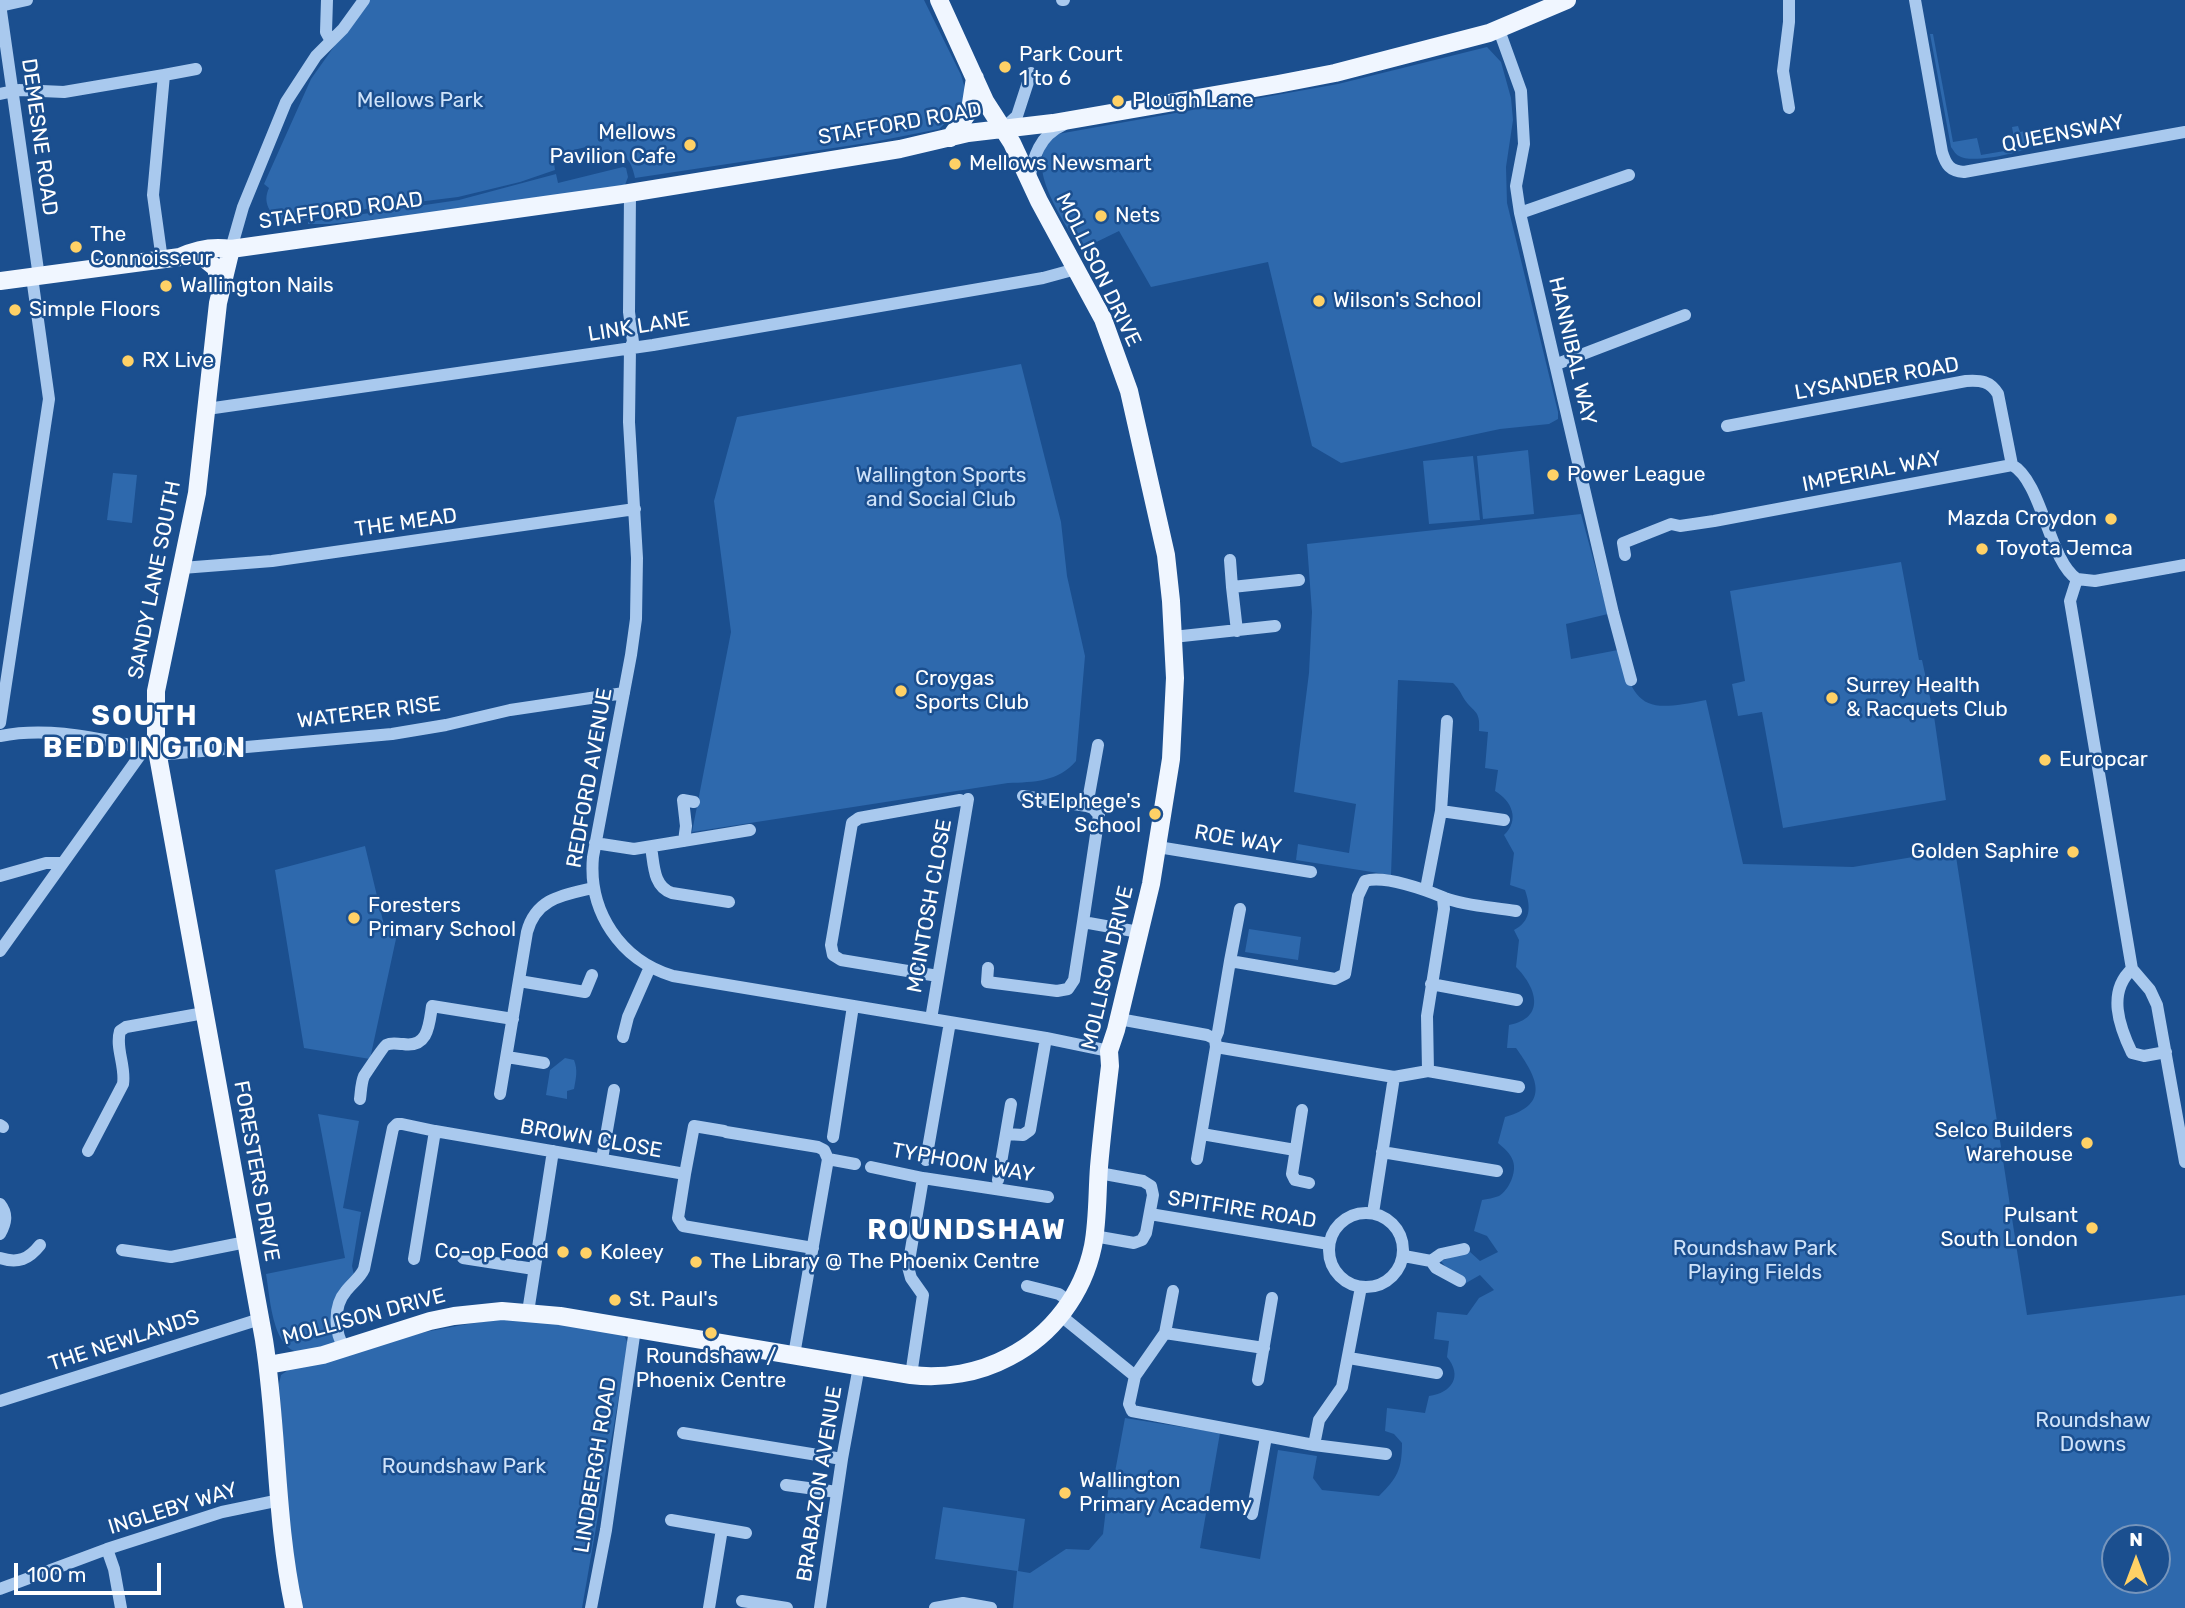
<!DOCTYPE html>
<html>
<head>
<meta charset="utf-8">
<style>
  body { margin:0 }
  #map { position:relative; width:2185px; height:1608px; overflow:hidden; background:#1b4f8f; font-family:Rubik,sans-serif }
  canvas { display:block }
  .north { position:absolute; left:2101px; top:1524px; width:70px; height:70px; box-sizing:border-box; background:#1b4f8f; border:2px solid #7695bc; border-radius:50%; rotate:0deg; font-size:19px; font-weight:700; line-height:28px; text-align:center; color:#fff }
  .north::after { content:''; display:block; margin:auto; width:24px; height:32px; background:#ffd166; clip-path:polygon(50% 0,100% 100%,50% 72%,0 100%) }
  .scale { position:absolute; left:14px; top:1563px; width:147px; height:32px; box-sizing:border-box; border:4px solid #fff; border-top:0; padding-left:9px; font-size:21px; line-height:24px; white-space:nowrap; color:#fff; -webkit-text-stroke:5px #1b4f8f; paint-order:stroke }
</style>
</head>
<body>
<div id="map">
<canvas width="2185" height="1608"></canvas>
<div class="north">N</div>
<div class="scale">100 m</div>
</div>
<script>
const context = document.querySelector('canvas').getContext('2d');
context.lineJoin = 'round';
function paint(path, color) { context.fillStyle = color; context.fill(path, 'evenodd'); }
function stroke(path, color, width, dash) { context.strokeStyle = color; context.lineWidth = width; context.lineCap = dash ? 'butt' : 'round'; context.setLineDash(dash || []); context.stroke(path); }
function write(font, color, halo, rows, align = 'center') {
  context.font = font + ' Rubik,sans-serif'; context.lineWidth = 5; context.setLineDash([]); context.textBaseline = 'middle'; context.strokeStyle = halo; context.fillStyle = color; for (const [text, x, y, turn = 0] of rows) {
    context.save(); context.translate(x, y); context.rotate((+turn || 0) * Math.PI / 180); context.textAlign = isNaN(turn) ? turn : align; if (halo) context.strokeText(text, 0, 0); context.fillText(text, 0, 0); context.restore();
  }
}
paint(new Path2D(`
  M367 0H924L961 75 967 95 961 109 939 129 873 142 635 178C630 150 614 149 588 154L586 147 553 155 555 170 520 182 458 197 385 206 282 223C270 213 262 203 269 188L264 184 311 79Z
  M1930 34H1933L1953 142 1977 138 1981 155 2016 149 2012 127 2018 126 2020 132 2036 129 2037 136 2033 146C2021 153 1971 164 1959 156 1955 154 1954 151 1951 147Z
  M1487 47 1501 62 1511 98 1513 120 1506 167 1507 203 1558 412V419L1549 424 1500 429 1341 463 1312 446 1268 262 1151 287 1119 231 1080 250C1065 220 1017 160 1058 134L1338 84Z
  M623 167 626 168 628 177 625 185 463 210 331 224H308V222L459 200 556 174 558 183Z
  M1021 364 1061 522 1067 576 1085 656 1076 761C1058 782 1034 782 1008 783L692 832 731 632 714 501 737 417Z
  M1528 450 1534 514 1483 519 1477 456Z
  M1473 456 1480 520 1429 524 1423 461Z
  M113 473 137 475 132 523 107 520Z
  M1581 514 1608 614 1566 624 1571 659 1618 650C1636 710 1646 712 1706 700L1743 864 1853 867 1955 850 2027 1315 2185 1295V1608H1013L1017 1571 935 1559 943 1507 1025 1519 1018 1571 1030 1573 1066 1549 1089 1550 1103 1534 1109 1483 1115 1472 1125 1418 1220 1433 1200 1548 1260 1559 1278 1450 1317 1456 1313 1478 1322 1490 1379 1496C1397 1478 1402 1470 1402 1443L1394 1434 1385 1431 1387 1408 1425 1413 1429 1396C1452 1393 1463 1376 1447 1357L1449 1341 1434 1339 1437 1312 1467 1315 1479 1298 1494 1290 1480 1275 1466 1283 1451 1274 1441 1261 1469 1251 1480 1261 1498 1252 1487 1236 1474 1231 1482 1200C1487 1199 1494 1198 1499 1196 1509 1190 1517 1172 1513 1161 1511 1154 1504 1148 1498 1143L1505 1117C1552 1104 1536 1076 1516 1048H1507L1509 1025C1546 1018 1537 988 1516 967L1519 940 1514 930C1531 921 1531 907 1525 890L1510 885 1514 853 1504 835C1520 820 1512 801 1495 791L1498 770 1485 768 1488 732 1479 731C1481 708 1472 713 1463 697 1460 691 1458 688 1453 683L1398 680 1391 875 1296 860 1298 844 1349 853 1356 804 1294 792 1309 673 1312 612 1307 544ZM2115 1538H2157V1580H2115Z
  M1901 562 1919 660H1922L1934 716 1946 800 1783 828 1762 712 1738 716 1732 684 1745 681 1730 591Z
  M365 846 384 925H399L370 1059 304 1048 275 870Z
  M1249 929 1301 937 1298 960 1245 952Z
  M565 1058 574 1060C578 1070 576 1078 574 1089L567 1091V1099L546 1095 550 1070Z
  M318 1114 359 1121 343 1208 361 1212 352 1266 354 1275 347 1282 337 1346C325 1348 310 1353 298 1352 272 1347 270 1296 266 1274L345 1258Z
  M510 1319 548 1322 624 1335 628 1344 582 1608H302L292 1563 279 1384 281 1375 291 1368C363 1348 435 1325 510 1319Z`), '#2e69ad');
stroke(new Path2D(`
  M327 0 326 32 331 41
  M1062 0H1064
  M1915 0 1942 152C1946 165 1950 171 1964 172L2185 132
  M0 4 39 277
  M0 6 27 0
  M1499 30 1521 91 1524 144 1516 186 1520 213 1613 613 1631 680
  M164 75 196 69
  M0 94 19 90 64 92 164 75 153 195 162 260
  M1789 108 1783 71 1789 22V0
  M1004 128 1017 116 1031 73
  M1029 181C1033 157 1040 135 1063 125
  M630 193 629 312 633 342 630 348 629 422 637 558 636 619 631 655 593 857C588 911 620 960 673 976L1046 1038 1109 1051
  M1520 213 1629 175
  M231 249 243 207 286 102 316 56 343 29 364 0
  M1557 364 1685 315
  M207 409 653 345 1043 278 1076 269
  M1727 426 1966 381C1981 380 1990 381 1998 394L2012 465
  M1625 555 1623 543 1671 524 1680 526 1714 521 2012 465C2042 481 2049 561 2077 579L2095 581 2185 565
  M1230 560 1232 587 1299 580
  M182 568 272 561 635 509
  M2077 579 2070 601 2132 969 2150 990 2157 1005 2185 1162
  M1232 587 1237 631
  M1173 637 1275 626
  M0 723 49 399 32 277
  M0 736C46 727 90 737 135 746L143 751
  M157 755 392 734 446 725 510 710 624 693
  M1023 796 1087 806 1093 808 1099 815 1083 922
  M1087 806 1098 745
  M1441 811 1504 820
  M684 841 686 826 683 800 694 802
  M595 843 634 849 750 830
  M651 847C654 864 653 887 672 893L729 902
  M1158 847 1311 872
  M0 876 46 863H63
  M1426 889 1441 811 1447 721
  M0 951 143 751 149 746 156 745
  M1230 961 1240 909
  M988 968 987 982 1057 991 1068 989 1074 980 1083 922 1139 932
  M2132 969C2107 992 2119 1026 2132 1053L2144 1056 2166 1052
  M938 976 841 960 833 955 831 945 852 823 859 818 960 800
  M519 981 585 992 592 975
  M1431 984 1517 1000
  M931 1019 968 799
  M1119 1019 1207 1035 1215 1039 1216 1047 1394 1077 1428 1071 1427 1016 1444 909 1443 898
  M623 1037 628 1017 650 967
  M1215 1039 1218 1032 1230 961 1335 979 1345 974 1358 896 1365 881C1385 875 1426 890 1445 898 1466 906 1493 907 1516 911
  M507 1057 544 1063
  M1428 1071 1519 1087
  M500 1094 527 932C536 898 563 895 593 888
  M360 1099C361 1092 361 1083 364 1076 366 1073 384 1046 386 1045 392 1042 397 1044 403 1044 428 1048 429 1026 432 1006L513 1019
  M1302 1110 1292 1174 1295 1180 1309 1183
  M0 1125 3 1127
  M726 1132 818 1147 824 1150 828 1159 855 1164
  M1006 1134 1023 1135 1030 1130 1046 1038
  M1202 1134 1295 1150
  M833 1137 853 1006
  M88 1151 123 1084C126 1066 115 1048 120 1031L126 1027 204 1013
  M1382 1152 1497 1171
  M602 1159 614 1090
  M1197 1159 1216 1047
  M926 1160 950 1022
  M871 1167 923 1178 1048 1197
  M685 1174 694 1126 724 1131
  M998 1180 1011 1104
  M0 1204C8 1214 6 1223 0 1234
  M1329 1250a37 37 0 1 1 74 0a37 37 0 1 1-74 0Z
  M1373 1213 1394 1077
  M1150 1214 1329 1244
  M1094 1236 1134 1243 1142 1240 1146 1233 1153 1195 1151 1186 1143 1181 1099 1173
  M122 1250 171 1257 246 1242
  M1404 1256 1431 1261 1441 1254 1464 1249
  M0 1258C18 1264 29 1259 40 1245
  M463 1258 534 1269
  M414 1259 435 1131 685 1174 678 1218 683 1226 813 1248
  M1431 1261 1436 1268 1460 1281
  M1027 1286 1059 1294 1070 1302
  M528 1312 553 1151
  M1060 1315 1135 1376 1129 1404 1132 1411 1314 1445 1319 1420 1342 1387 1361 1287
  M1165 1333 1264 1348
  M345 1349C334 1333 333 1306 346 1291 352 1283 360 1278 364 1269L393 1128 397 1124H402L435 1131
  M794 1355 828 1159
  M1349 1358 1437 1373
  M911 1375 923 1295 911 1278 908 1267 923 1178
  M1135 1376 1165 1333 1173 1291
  M1258 1380 1272 1298
  M0 1401 260 1319
  M683 1433 842 1459
  M1314 1445 1386 1454
  M786 1485 837 1492
  M1252 1514 1266 1437
  M671 1520 746 1533
  M107 1549 114 1569 121 1608
  M0 1589 107 1549 222 1512 280 1500
  M742 1601 787 1608
  M591 1608 606 1530 635 1329
  M709 1608 722 1529
  M820 1608 842 1459 859 1366
  M935 1608 963 1603 991 1608`), '#a9c9ee', 12);
stroke(new Path2D(`
  M950 138 970 110 975 78
  M231 249 218 303 197 493 156 691V745L264 1340C278 1429 275 1520 294 1608
  M205 259 216 268 220 288
  M0 281 180 257C197 249 213 246 231 249L623 194 900 149 968 133 1053 123 1278 84 1335 73 1489 33 1567 0
  M268 1365 323 1355 430 1321 454 1316 502 1311 560 1316 911 1375C944 1379 979 1373 1009 1357 1052 1335 1083 1294 1093 1246 1098 1220 1097 1193 1099 1167 1102 1133 1106 1099 1110 1066L1109 1051 1116 1030 1151 884 1171 759 1175 678 1171 601 1166 555 1129 391 1103 319 1039 201 1012 143 985 101 939 0`), '#f0f6ff', 18);
for (const [x, y, r, color] of [
  [1005,67,7,"#ffd166"],
  [1118,101,7,"#ffd166"],
  [690,145,7,"#ffd166"],
  [955,164,7,"#ffd166"],
  [1101,216,7,"#ffd166"],
  [76,247,7,"#ffd166"],
  [166,286,7,"#ffd166"],
  [1319,301,7,"#ffd166"],
  [15,310,7,"#ffd166"],
  [128,361,7,"#ffd166"],
  [1553,475,7,"#ffd166"],
  [2111,519,7,"#ffd166"],
  [1982,549,7,"#ffd166"],
  [901,691,7,"#ffd166"],
  [1832,698,7,"#ffd166"],
  [2045,760,7,"#ffd166"],
  [1155,814,7,"#ffd166"],
  [2073,852,7,"#ffd166"],
  [354,918,7,"#ffd166"],
  [2087,1143,7,"#ffd166"],
  [2092,1228,7,"#ffd166"],
  [563,1252,7,"#ffd166"],
  [586,1253,7,"#ffd166"],
  [696,1262,7,"#ffd166"],
  [615,1300,7,"#ffd166"],
  [711,1333,7,"#ffd166"],
  [1065,1493,7,"#ffd166"]
]) { const dot = new Path2D(); dot.arc(x, y, r, 0, 2 * Math.PI); context.fillStyle = color; context.fill(dot); stroke(dot, '#1b4f8f', 2.5); }
write('21px', '#fff', '#1b4f8f', [
  ["Park Court",1019,55],
  ["1 to 6",1019,79],
  ["Plough Lane",1132,101],
  ["Mellows",676,133,"right"],
  ["Pavilion Cafe",676,157,"right"],
  ["Mellows Newsmart",969,164],
  ["Nets",1115,216],
  ["The",90,235],
  ["Connoisseur",90,259],
  ["Wallington Nails",180,286],
  ["Wilson's School",1333,301],
  ["Simple Floors",29,310],
  ["RX Live",142,361],
  ["Power League",1567,475],
  ["Mazda Croydon",2097,519,"right"],
  ["Toyota Jemca",1996,549],
  ["Croygas",915,679],
  ["Sports Club",915,703],
  ["Surrey Health",1846,686],
  ["& Racquets Club",1846,710],
  ["Europcar",2059,760],
  ["St Elphege's",1141,802,"right"],
  ["School",1141,826,"right"],
  ["Golden Saphire",2059,852,"right"],
  ["Foresters",368,906],
  ["Primary School",368,930],
  ["Selco Builders",2073,1131,"right"],
  ["Warehouse",2073,1155,"right"],
  ["Pulsant",2078,1216,"right"],
  ["South London",2078,1240,"right"],
  ["Co-op Food",549,1252,"right"],
  ["Koleey",600,1253],
  ["The Library @ The Phoenix Centre",710,1262],
  ["St. Paul's",629,1300],
  ["Roundshaw /",711,1357,"center"],
  ["Phoenix Centre",711,1381,"center"],
  ["Wallington",1079,1481],
  ["Primary Academy",1079,1505]
], 'left');
write('21px', '#cfe3fa', '#1b4f8f', [
  ["Mellows Park",420,101],
  ["Wallington Sports",941,476],
  ["and Social Club",941,500],
  ["Roundshaw Park",1755,1249],
  ["Playing Fields",1755,1273],
  ["Roundshaw",2093,1421],
  ["Downs",2093,1445],
  ["Roundshaw Park",464,1467]
]);
write('21px', '#fff', '#1b4f8f', [
  ["STAFFORD ROAD",900,124,-10],
  ["QUEENSWAY",2063,134,-11],
  ["DEMESNE ROAD",39,137,82],
  ["STAFFORD ROAD",341,211,-8],
  ["MOLLISON DRIVE",1098,270,64],
  ["LINK LANE",639,327,-9],
  ["HANNIBAL WAY",1572,351,77],
  ["LYSANDER ROAD",1877,379,-10],
  ["IMPERIAL WAY",1872,472,-11],
  ["THE MEAD",406,523,-8],
  ["SANDY LANE SOUTH",155,580,-79],
  ["WATERER RISE",369,713,-7],
  ["REDFORD AVENUE",590,778,-80],
  ["ROE WAY",1238,840,10],
  ["MCINTOSH CLOSE",930,906,-80],
  ["MOLLISON DRIVE",1108,968,-77],
  ["BROWN CLOSE",591,1139,10],
  ["TYPHOON WAY",963,1163,10],
  ["FORESTERS DRIVE",256,1171,80],
  ["SPITFIRE ROAD",1242,1210,9],
  ["MOLLISON DRIVE",364,1317,-15],
  ["THE NEWLANDS",124,1341,-18],
  ["LINDBERGH ROAD",596,1465,-81],
  ["BRABAZON AVENUE",820,1484,-81],
  ["INGLEBY WAY",173,1509,-17]
]);
context.letterSpacing = '2px';
write('bold 28px', '#fff', '#1b4f8f', [
  ["SOUTH",145,717],
  ["BEDDINGTON",145,749],
  ["ROUNDSHAW",967,1231]
]);
context.letterSpacing = '0px';
</script>
</body>
</html>
